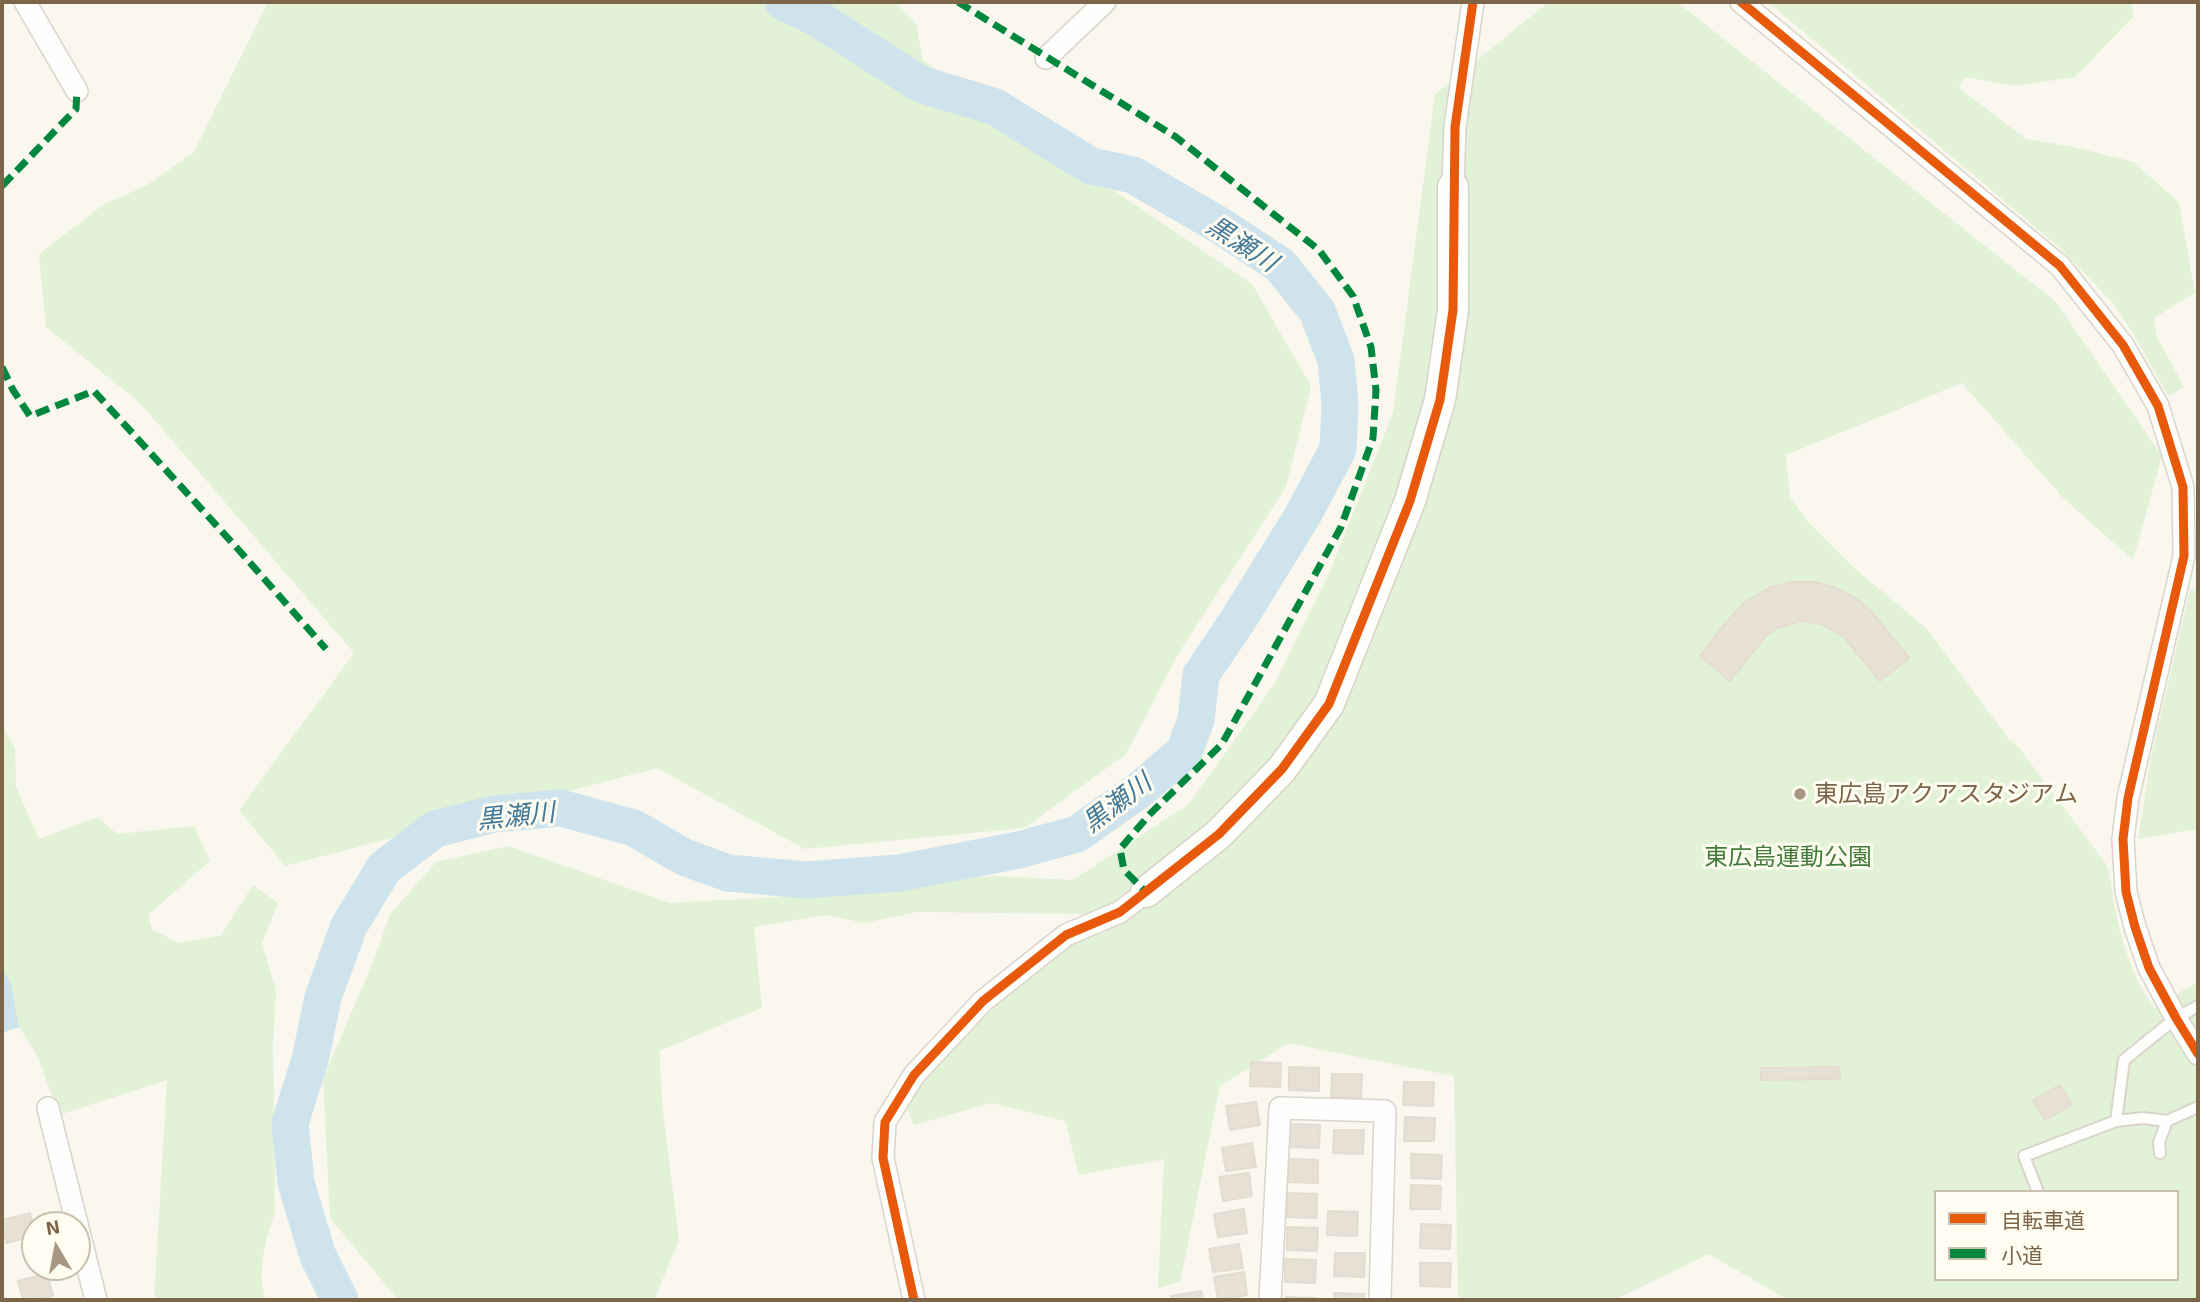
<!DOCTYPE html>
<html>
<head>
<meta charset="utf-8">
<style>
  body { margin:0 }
  #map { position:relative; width:2200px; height:1302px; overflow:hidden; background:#f9f7ee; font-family:"Exo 2","Noto Sans JP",sans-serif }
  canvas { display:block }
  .frame { position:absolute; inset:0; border:4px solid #7c6549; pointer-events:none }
  .legend { position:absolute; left:1934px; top:1190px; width:245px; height:91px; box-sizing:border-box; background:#fffcf1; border:2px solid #cbc0ae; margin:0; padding:9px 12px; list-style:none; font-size:21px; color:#7c6549 }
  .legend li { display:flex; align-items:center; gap:14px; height:35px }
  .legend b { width:35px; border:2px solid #cbc0ae }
  .north { position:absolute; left:21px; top:1211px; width:70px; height:70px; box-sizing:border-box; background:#fffcf1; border:2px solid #cbc0ae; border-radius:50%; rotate:350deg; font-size:19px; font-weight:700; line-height:28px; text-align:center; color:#7c6549 }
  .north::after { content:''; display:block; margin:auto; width:24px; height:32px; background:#a89883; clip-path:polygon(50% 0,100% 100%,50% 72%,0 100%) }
</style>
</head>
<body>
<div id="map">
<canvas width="2200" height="1302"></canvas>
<div class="frame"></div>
<ul class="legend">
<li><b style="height:9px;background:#e8590c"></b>自転車道</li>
<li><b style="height:9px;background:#00873e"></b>小道</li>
</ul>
<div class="north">N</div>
</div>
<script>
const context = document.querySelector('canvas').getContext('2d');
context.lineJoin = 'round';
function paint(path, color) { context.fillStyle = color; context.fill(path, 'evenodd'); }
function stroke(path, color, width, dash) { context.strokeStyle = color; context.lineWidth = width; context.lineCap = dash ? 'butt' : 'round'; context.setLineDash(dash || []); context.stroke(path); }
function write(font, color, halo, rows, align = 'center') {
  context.font = font + ' "Exo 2","Noto Sans JP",sans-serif'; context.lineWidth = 6; context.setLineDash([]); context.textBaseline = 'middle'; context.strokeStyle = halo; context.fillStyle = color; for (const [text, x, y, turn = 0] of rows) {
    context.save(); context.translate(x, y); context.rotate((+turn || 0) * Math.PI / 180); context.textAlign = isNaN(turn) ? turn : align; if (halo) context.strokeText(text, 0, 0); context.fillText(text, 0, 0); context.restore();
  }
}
paint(new Path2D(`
  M268 2H895L916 23 923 61 1252 284 1311 386 1286 487 1178 654 1126 754 1024 828 805 849 657 768 285 866 239 810 354 653 140 403 46 327 39 254 104 204 146 186 194 152Z
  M1549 2H1677L2056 302 2162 456 2133 560 2064 499 1962 383 1786 455 1790 497 1809 523 1853 567 1927 629 2010 741 2012 740 2019 748 2106 864C2112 880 2112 896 2116 913 2122 943 2135 985 2155 1008L2198 981V1300H1788L1709 1254 1614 1300H1458L1454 1076 1288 1043 1220 1086 1180 1282 1158 1288 1164 1159 1079 1175 1065 1121 991 1103 914 1125 896 1080 1014 963 1086 914 917 912 864 923 827 915 754 927 762 1008 659 1051 663 1112 679 1240 654 1300H398L330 1218 323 1078 372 965 390 914 436 862 508 846 670 903 815 895 994 876 1073 880 1189 804 1275 683 1330 571 1393 413 1435 94ZM1936 1192H2177V1279H1936Z
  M1768 2H2132L2133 17 2075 77 2015 86 1965 77 1959 88 2026 139 2074 147 2134 162 2179 203 2195 293 2154 318 2157 337 2184 387 2168 396 2137 340 2113 303 2060 248Z
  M2198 588V829L2138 839 2152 752 2190 590Z
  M2 726 15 748 16 787 39 839 98 817 117 834 194 826 210 861 148 915 152 929 178 943 221 935 253 885 278 903 262 943 276 990 273 1042 275 1212C266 1238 256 1273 266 1300H154L167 1080 59 1115 37 1055 19 1027 11 983 2 968Z`), '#e1f2d7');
paint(new Path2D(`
  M2 968 11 983 19 1027 2 1033Z`), '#cee3ec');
stroke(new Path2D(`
  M340 1300 318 1256 296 1183 290 1123 310 1060 323 997 349 926 384 868 435 829 494 814 561 808 634 828 684 857 728 873 806 880 899 873 1019 850 1077 834 1138 791 1184 752 1196 720 1201 675 1238 620 1303 515 1338 449 1340 405 1336 360 1317 311 1280 265 1219 225 1133 175 1091 166 995 107 920 84 815 17 783 2`), '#cee3ec', 37);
const building = new Path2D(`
  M1792 582H1815L1836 588 1857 599 1871 611 1909 658 1880 681 1843 636 1821 624 1801 621 1777 628 1765 637 1730 681 1700 656 1723 626 1745 602 1769 588Z
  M1251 1062 1281 1063 1280 1087 1250 1086Z
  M1289 1067 1319 1068V1091L1289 1090Z
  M1839 1067 1840 1079 1761 1080V1068Z
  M1332 1074H1362L1361 1098 1331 1097Z
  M1404 1082H1434L1433 1106 1403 1105Z
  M2060 1085 2072 1105 2045 1120 2033 1100Z
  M1256 1102 1260 1125 1230 1130 1226 1106Z
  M1405 1117 1435 1118 1434 1141H1404Z
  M1290 1124 1320 1125 1319 1148 1289 1147Z
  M1334 1130H1364L1363 1154 1333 1153Z
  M1252 1143 1256 1167 1226 1171 1222 1148Z
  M1411 1154 1442 1155 1441 1179 1411 1178Z
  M1288 1159 1318 1160V1183L1288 1182Z
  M1249 1173 1252 1196 1223 1201 1219 1177Z
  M1411 1185 1441 1186 1440 1209H1410Z
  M1287 1193 1317 1194V1218L1287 1217Z
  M1244 1209 1247 1233 1218 1237 1214 1214Z
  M1328 1211 1358 1212 1357 1236 1327 1235Z
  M30 1213 35 1236 6 1243 2 1220Z
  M1421 1224 1451 1225 1450 1249 1420 1248Z
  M1287 1227 1318 1228 1317 1251 1287 1250Z
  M1239 1244 1243 1268 1213 1272 1209 1249Z
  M1335 1253H1365L1364 1277 1334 1276Z
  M1285 1259 1316 1260 1315 1283 1285 1282Z
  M1420 1263H1451L1450 1287 1420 1286Z
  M1244 1272 1247 1295 1218 1300 1214 1277Z
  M47 1273 53 1296 35 1300H23L18 1281Z
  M1201 1291 1203 1300H1172L1171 1296Z
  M1334 1293 1364 1294V1300H1334Z
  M1286 1297 1316 1298V1300H1285Z`);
paint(building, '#e6e0d5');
stroke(building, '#e4dccf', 2);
const lane = new Path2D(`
  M2116 1121 2143 1118 2167 1121
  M2160 1153 2159 1142 2167 1121 2198 1107
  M2038 1192 2024 1156 2116 1121 2124 1060 2176 1018 2198 1006`);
const street = new Path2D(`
  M25 2 77 91
  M1741 2 2060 266 2123 345 2158 406 2183 487 2184 556 2128 798 2123 839 2126 892 2135 927 2149 968 2176 1018 2198 1054
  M1046 58 1105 2
  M1453 187 1455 127 1473 2
  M48 1108 96 1300
  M914 1300 883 1158 885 1122 914 1075 983 1001 1066 935 1120 912 1146 892
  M1270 1300 1280 1108 1385 1111 1380 1300`);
const secondary = new Path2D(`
  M1146 892 1219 834 1282 769 1329 704 1410 501 1440 400 1453 310V187`);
stroke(lane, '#dad4cc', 14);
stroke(street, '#dad4cc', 24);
stroke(secondary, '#d8d3c8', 33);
stroke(lane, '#fefefc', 10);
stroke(street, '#fefefc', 21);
stroke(secondary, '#fefefc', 30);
stroke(new Path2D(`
  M958 2 1176 137 1319 250 1353 296 1371 347 1376 390 1373 438 1341 527 1222 744 1150 814 1120 849 1124 870 1146 892
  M2 186 76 109 77 91
  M2 367 13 390 30 416 94 391 237 548 326 649`), '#00873e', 7, [14, 7]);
stroke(new Path2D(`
  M1741 2 2060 266 2123 345 2158 406 2183 487 2184 556 2128 798 2123 839 2126 892 2135 927 2149 968 2176 1018 2198 1054
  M914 1300 883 1158 885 1122 914 1075 983 1001 1066 935 1120 912 1219 834 1282 769 1329 704 1410 501 1440 400 1453 310 1455 127 1473 2`), '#e8590c', 9);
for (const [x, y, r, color] of [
  [1800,794,7,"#a89883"]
]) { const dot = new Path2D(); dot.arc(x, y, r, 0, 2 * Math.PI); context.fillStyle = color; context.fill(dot); stroke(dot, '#fffcf1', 2.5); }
write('24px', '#7c6549', '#fffcf1', [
  ["東広島アクアスタジアム",1814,794]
], 'left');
write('24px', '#437d3c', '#fffcf1', [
  ["東広島運動公園",1788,857]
]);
write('italic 26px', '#427999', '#fffcf1', [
  ["黒瀬川",1242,244,33],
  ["黒瀬川",1117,803,-37],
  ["黒瀬川",516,816,-6]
]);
</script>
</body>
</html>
